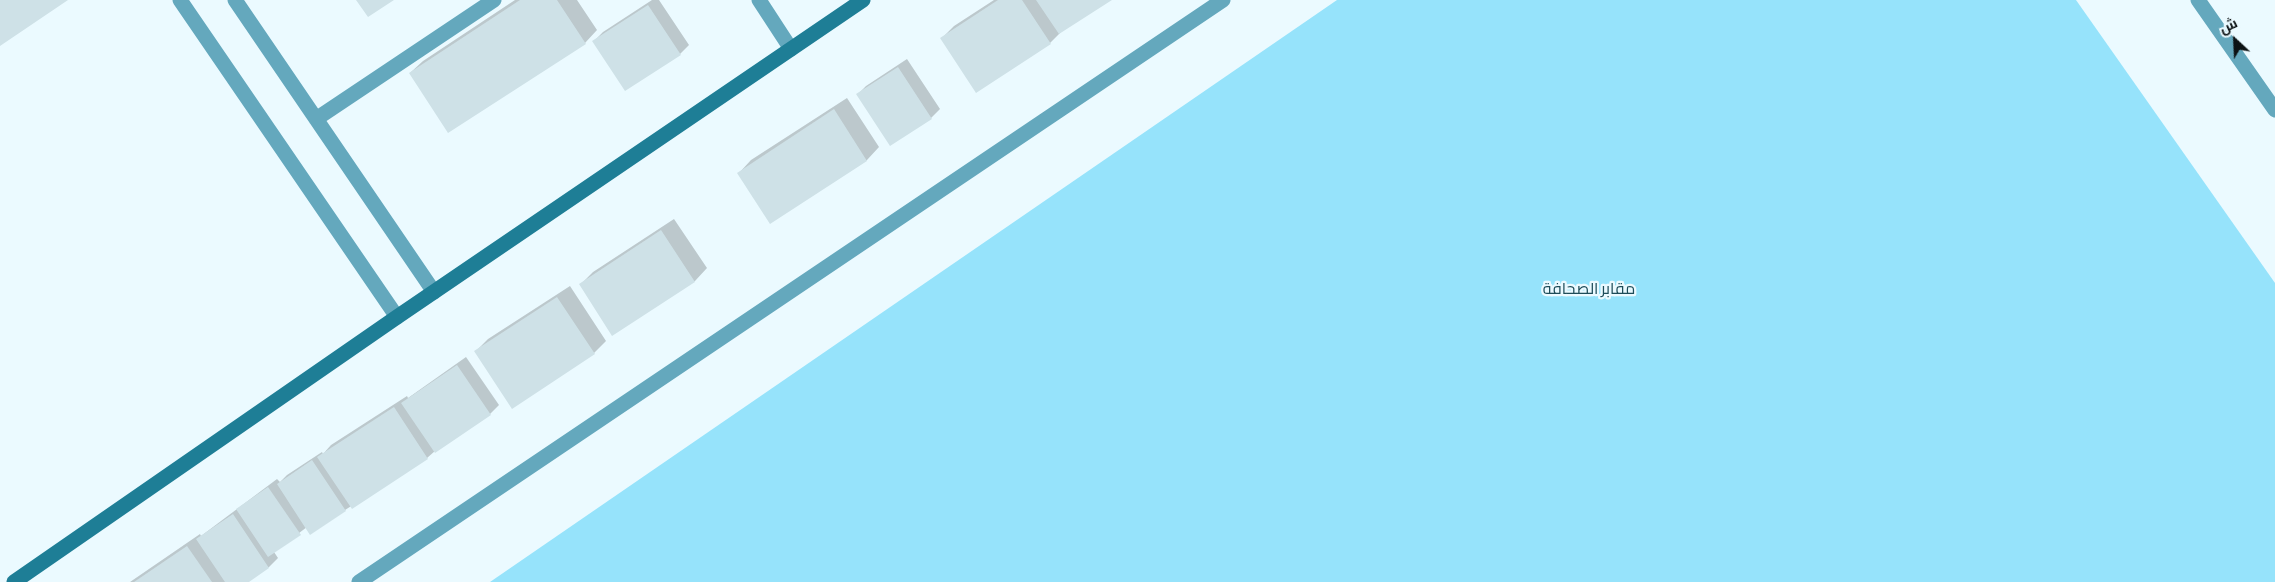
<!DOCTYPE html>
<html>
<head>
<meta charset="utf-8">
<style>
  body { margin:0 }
  #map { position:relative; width:2275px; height:582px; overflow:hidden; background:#ebfaff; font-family:"Sofia Sans Condensed",Cairo,sans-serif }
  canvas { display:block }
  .north { position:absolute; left:2210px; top:15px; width:50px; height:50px; -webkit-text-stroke:4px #ebfaff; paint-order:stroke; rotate:335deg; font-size:14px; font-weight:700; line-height:20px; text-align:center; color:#0c1214 }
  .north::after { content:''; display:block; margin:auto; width:18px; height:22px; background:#0c1214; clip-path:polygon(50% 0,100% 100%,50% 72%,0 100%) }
</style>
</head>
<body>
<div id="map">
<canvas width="2275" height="582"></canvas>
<div class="north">ش</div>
</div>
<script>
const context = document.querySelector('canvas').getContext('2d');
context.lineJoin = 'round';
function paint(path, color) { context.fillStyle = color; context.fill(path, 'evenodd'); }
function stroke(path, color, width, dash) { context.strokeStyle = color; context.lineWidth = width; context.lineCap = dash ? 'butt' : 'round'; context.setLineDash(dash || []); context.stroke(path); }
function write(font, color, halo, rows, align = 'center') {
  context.font = font + ' "Sofia Sans Condensed",Cairo,sans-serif'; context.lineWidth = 4.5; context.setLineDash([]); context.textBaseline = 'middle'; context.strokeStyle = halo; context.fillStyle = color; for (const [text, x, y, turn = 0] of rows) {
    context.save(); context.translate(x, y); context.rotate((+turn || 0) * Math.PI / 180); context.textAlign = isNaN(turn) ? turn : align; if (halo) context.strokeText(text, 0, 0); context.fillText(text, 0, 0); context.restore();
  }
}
paint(new Path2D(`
  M1337 0H2076L2275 283V582H490Z`), '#96e3fb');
paint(new Path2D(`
  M515 0H577L597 30 585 43 410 73 423 61Z
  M652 0H659L689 45 680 54 594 41 603 32Z
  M994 0H1110L1063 30 1050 43 942 38 954 26Z
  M907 59 940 109 931 118 857 95 866 86Z
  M847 98 879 147 867 160 771 222 739 173 751 160Z
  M674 219 707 268 695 281 613 334 581 284 593 272Z
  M570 286 606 341 594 353 476 351 488 339Z
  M466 357 499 405 490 414 435 451 427 458 345 510 307 527 274 552 278 558 269 567 247 582H130L200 534 201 536 277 479 280 482 287 475 322 452 323 454 331 445 407 396 408 398Z`), '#0003');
paint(new Path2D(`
  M0 0H68L0 46Z
  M356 0H394L368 17Z
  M520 0H557L586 44 448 133 409 73Z
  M998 0H1022L1051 44 976 93 940 38Z
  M1036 0H1112L1059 34Z
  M648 5 681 55 625 91 592 41Z
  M898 67 932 119 890 146 856 94Z
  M834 109 867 161 770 224 737 173Z
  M661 230 695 282 612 336 579 284Z
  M557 297 595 354 512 409 474 351Z
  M457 365 491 415 435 453 401 403Z
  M394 407 428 459 352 509 317 457Z
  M312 460 346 511 310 535 277 484Z
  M268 487 301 535 268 557 236 509Z
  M233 514 269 568 249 582H225L196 539Z
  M187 546 212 582H134Z`), '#cee1e7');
stroke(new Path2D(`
  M180 0 397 317
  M235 0 434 292
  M759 0 791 49
  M2198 0 2275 110
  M316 119 494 0
  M359 582 1223 0`), '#64a8bd', 15);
stroke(new Path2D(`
  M14 582 397 317 863 0`), '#1e7e96', 15);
write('16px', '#1d4c59', '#ebfaff', [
  ["مقابر الصحافة",1589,290]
]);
</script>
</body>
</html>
